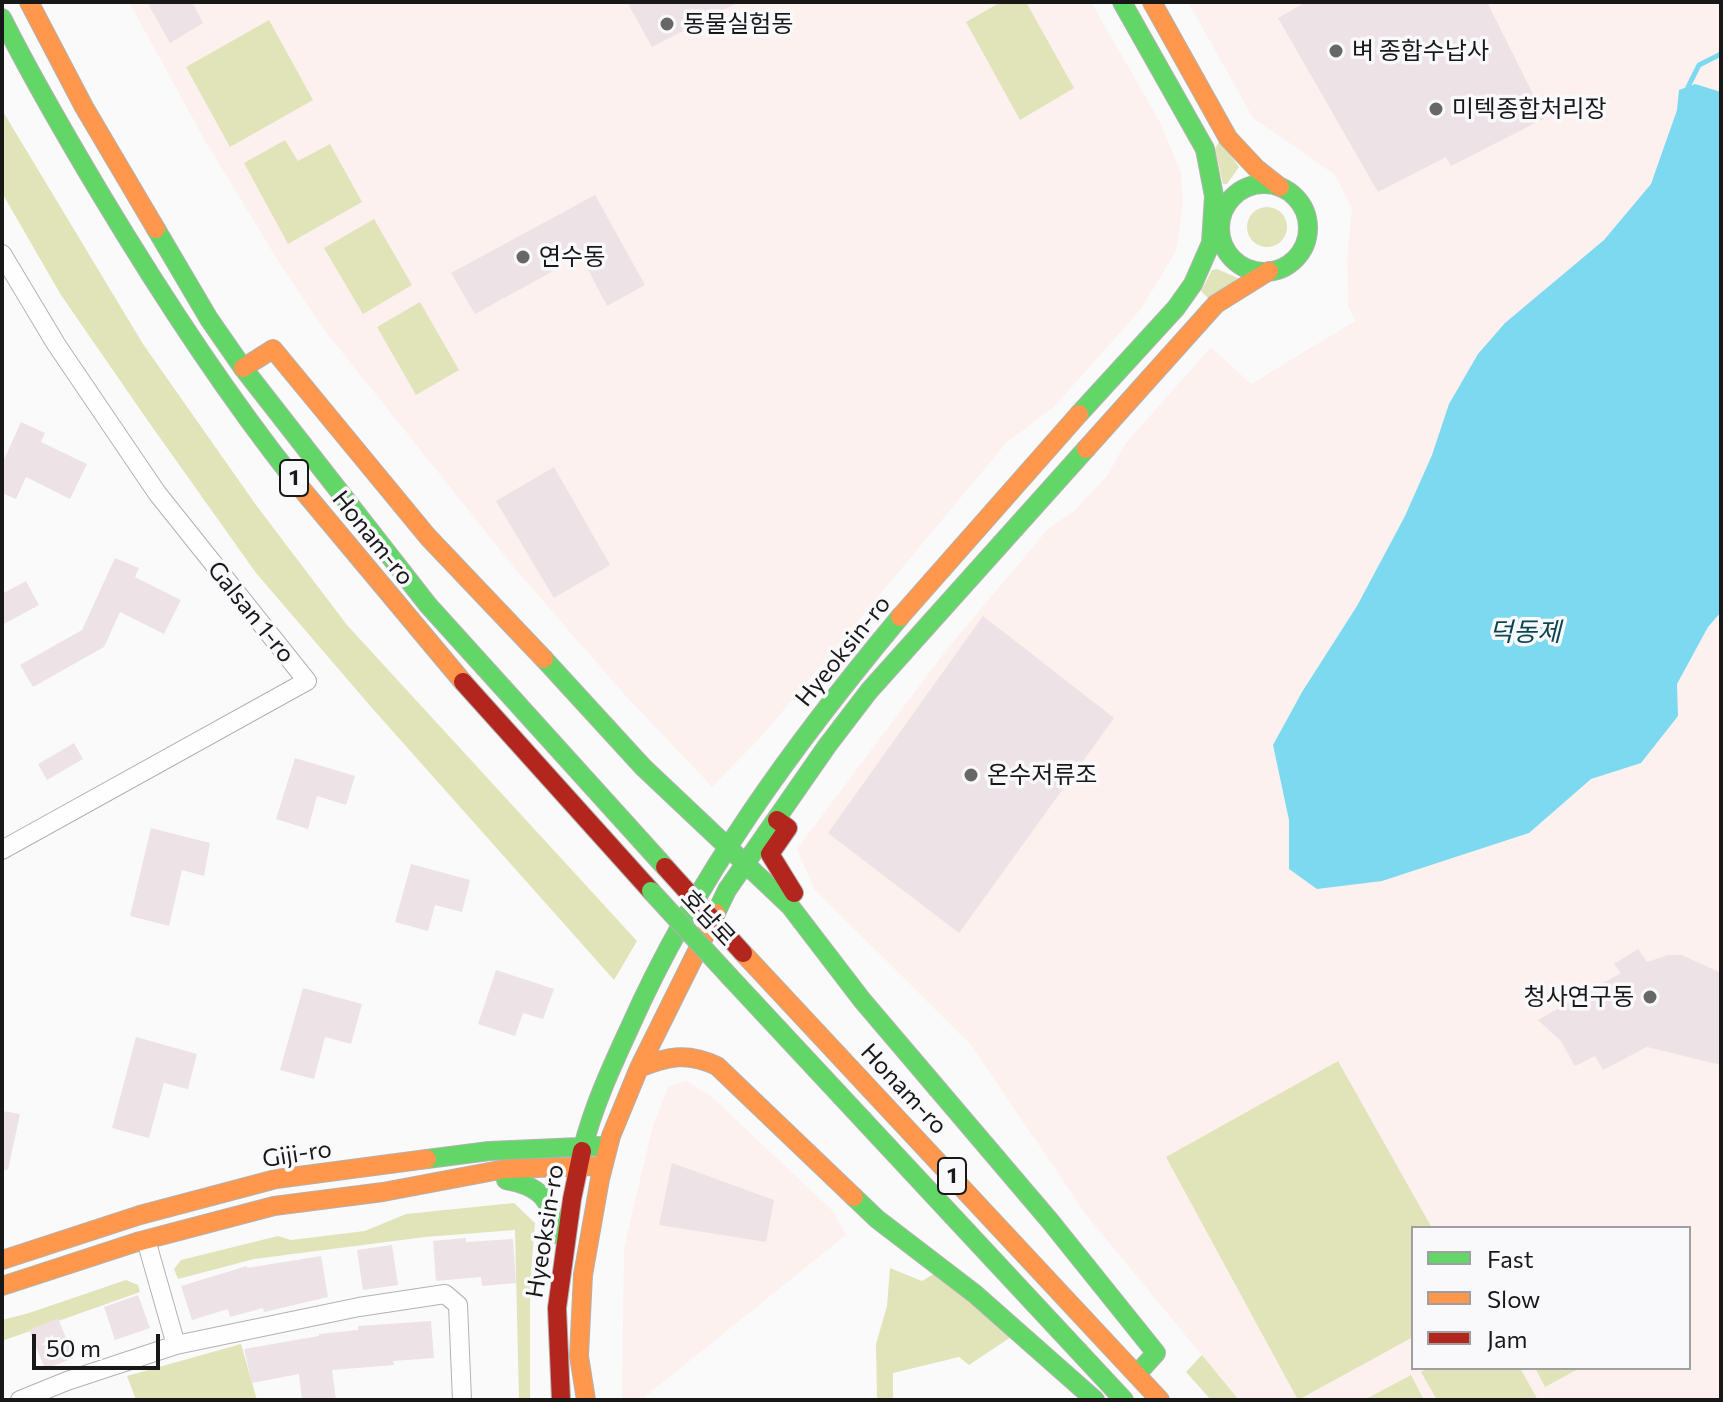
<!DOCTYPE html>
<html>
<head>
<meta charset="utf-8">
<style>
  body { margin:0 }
  #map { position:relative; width:1723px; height:1402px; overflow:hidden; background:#fafafb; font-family:Commissioner,sans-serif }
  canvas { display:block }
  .frame { position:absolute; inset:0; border:4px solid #181819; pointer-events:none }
  .legend { position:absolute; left:1411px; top:1226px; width:280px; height:144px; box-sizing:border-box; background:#f9f9fc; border:2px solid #9f9fa1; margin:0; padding:10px 14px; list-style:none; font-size:24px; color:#181819 }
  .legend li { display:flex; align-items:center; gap:16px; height:40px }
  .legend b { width:40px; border:2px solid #9f9fa1 }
  .scale { position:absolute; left:32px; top:1334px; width:128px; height:36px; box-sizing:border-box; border:4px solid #181819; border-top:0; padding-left:10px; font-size:24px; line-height:28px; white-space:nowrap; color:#181819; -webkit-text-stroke:6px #f9f9fc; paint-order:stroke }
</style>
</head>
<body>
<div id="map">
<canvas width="1723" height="1402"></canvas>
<div class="frame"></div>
<ul class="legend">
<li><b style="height:10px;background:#63d668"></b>Fast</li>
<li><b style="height:10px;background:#ff974d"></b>Slow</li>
<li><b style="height:10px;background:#b3261e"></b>Jam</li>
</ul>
<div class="scale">50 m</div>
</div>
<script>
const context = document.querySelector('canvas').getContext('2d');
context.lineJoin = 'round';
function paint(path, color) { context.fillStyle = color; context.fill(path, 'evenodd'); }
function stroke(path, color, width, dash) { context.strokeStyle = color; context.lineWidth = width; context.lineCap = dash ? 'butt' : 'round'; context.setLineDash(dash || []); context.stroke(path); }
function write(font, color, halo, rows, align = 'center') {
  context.font = font + ' Commissioner,"Noto Sans KR",sans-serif'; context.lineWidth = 7; context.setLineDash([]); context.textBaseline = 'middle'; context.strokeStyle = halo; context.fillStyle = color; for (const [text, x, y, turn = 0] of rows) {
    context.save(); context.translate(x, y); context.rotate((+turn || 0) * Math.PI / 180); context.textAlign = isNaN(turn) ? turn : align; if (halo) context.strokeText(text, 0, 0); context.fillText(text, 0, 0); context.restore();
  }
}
paint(new Path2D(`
  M129 2H1091L1160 122 1181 172 1183 205 1176 251 1141 309 1053 408 1007 442 762 736 712 787 624 694 516 570 326 332 278 261 204 139Z
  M1188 2H1721V1400H1239L1087 1216 971 1045 814 889 797 849 947 649 1048 529 1075 510 1107 476 1125 444 1211 347 1251 384 1355 321 1348 306 1347 260 1352 208 1334 174 1253 118ZM1413 1228H1689V1368H1413Z
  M686 1081 712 1097 833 1211 846 1235 641 1400H622L624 1248 652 1129 668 1087Z`), '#fdf1ef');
paint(new Path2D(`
  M1001 2H1026L1074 88 1020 120 966 22Z
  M269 20 313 100 230 147 186 67Z
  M2 110 143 344 256 505 347 625 637 941 614 980 372 708 256 573 148 421 61 295 2 193Z
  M285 140 298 161 330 144 362 202 288 244 244 163Z
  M1220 140 1239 167 1227 184H1223L1215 149Z
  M1247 227a20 20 0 1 1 40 0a20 20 0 1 1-40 0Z
  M374 219 412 285 363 314 324 248Z
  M1217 269 1238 278 1210 300 1201 291 1212 270Z
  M420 302 459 370 416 395 377 327Z
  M1338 1061 1432 1228H1413V1337L1298 1400 1166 1157Z
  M514 1203 535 1223 530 1287V1400H519L515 1230 425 1237 254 1259 178 1279 174 1269 181 1260 278 1236 291 1240 365 1231 406 1214Z
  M890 1268 922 1281 937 1272 1014 1335 969 1365 959 1357 893 1373V1400H877L876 1344 887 1306Z
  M126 1280 138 1285 140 1292 2 1341V1320L29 1313Z
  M241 1344 257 1400H136L127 1376Z
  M1202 1355 1239 1400H1211L1186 1372Z
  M1428 1368H1520L1538 1400H1437L1421 1372Z
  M1535 1368H1580L1545 1387Z
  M1411 1375 1424 1400H1364Z`), '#e0e4b8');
paint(new Path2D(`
  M1695 84 1721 92V612L1708 627 1677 684 1678 716 1641 763 1591 779 1529 833 1382 881 1317 889 1289 869V820L1273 745 1302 692 1357 606 1405 516 1432 455 1449 404 1478 354 1505 323 1604 240 1651 184 1677 110 1679 90Z`), '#7dd9ef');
stroke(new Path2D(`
  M1688 87 1699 65 1721 54`), '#7dd9ef', 5);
paint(new Path2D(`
  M147 2H192L203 23 170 43Z
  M627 2H739L652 47Z
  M1306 2H1487L1545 118 1451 166 1446 157 1378 192 1278 18Z
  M595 195 645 285 607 306 578 250 554 264 557 269 475 314 451 273Z
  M21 422 45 433 41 442 87 464 70 499 26 477 16 499 2 493V464Z
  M554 467 610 565 554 598 496 501Z
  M115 558 139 568 135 577 181 600 164 634 120 612 104 647 33 687 20 665 82 630Z
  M26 581 39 605 2 625V594Z
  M983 616 1114 718 959 933 828 833Z
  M74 743 83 759 47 780 38 764Z
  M295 758 355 776 346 805 317 796 308 829 276 819Z
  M151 828 210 843 204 876 182 870 169 926 130 916Z
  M411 864 470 880 462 912 435 905 428 931 395 922Z
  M1638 949 1647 962 1668 955H1682L1721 973V1065L1647 1047 1603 1070 1595 1056 1575 1066 1561 1041 1538 1020 1621 973 1614 964Z
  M496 970 554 989 543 1019 523 1013 515 1036 478 1024Z
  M303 988 362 1004 351 1044 325 1037 314 1079 280 1070Z
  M136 1037 197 1054 188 1089 164 1083 149 1138 112 1128Z
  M2 1111 20 1114 8 1170 2 1169Z
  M672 1163 774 1200 766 1242 659 1225Z
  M466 1238V1242L513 1239 516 1283 482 1286 481 1277 436 1281 433 1241Z
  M392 1245 398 1285 363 1290 357 1250Z
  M321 1256 328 1297 264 1312 263 1308 230 1317 228 1309 192 1320 181 1286 247 1266V1268Z
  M138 1295 150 1328 115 1340 104 1307Z
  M58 1318 74 1358 45 1369 29 1330Z
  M431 1321 434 1358 393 1361 394 1365 332 1370 336 1400H302L299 1374 252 1383 244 1349 319 1336V1334L358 1330V1326Z`), '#ede2e6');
const street = new Path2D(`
  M2 254 56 344 157 493 307 681 2 850
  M146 1240 176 1345
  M20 1400 67 1381 176 1345 359 1307 445 1294 458 1305 462 1400`);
const fast = new Path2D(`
  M2 18C32 78 66 136 100 193 160 293 223 390 295 481
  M1220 228a44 44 0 1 1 88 0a44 44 0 1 1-88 0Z
  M156 229 209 319 243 368 428 605 665 867
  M1079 414 1176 308 1193 284 1211 243 1214 196 1205 149 1122 2
  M544 659 643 767 790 906 862 1000 1050 1221 1156 1353 1137 1374
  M716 913 727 890 827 746 869 691 1086 449
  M730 977 1124 1400
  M582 1151C593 1107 611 1068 630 1027 697 876 795 743 900 617
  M427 1159 489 1151 601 1146
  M505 1169 506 1180C538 1185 554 1200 554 1233L566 1237
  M854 1197 877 1219 975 1294 1095 1400`);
const slow = new Path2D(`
  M29 2 84 107 156 229
  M1152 2 1228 138 1256 168 1280 187
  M243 368 273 349 428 537 544 659
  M1086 449 1216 304 1269 271
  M295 481 463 682
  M900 617 1079 414
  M743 953 1160 1400
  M639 1068C668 1056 688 1052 717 1066L854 1197
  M2 1260 140 1215 276 1179 427 1159
  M2 1286 137 1242 274 1206 383 1192 505 1169 596 1166
  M586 1400 579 1356 583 1275 600 1179 611 1136 639 1068 716 913`);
const jam = new Path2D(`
  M463 682 651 891
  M777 820 788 828 770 854 794 893
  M561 1400 557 1308 572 1199 582 1151`);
stroke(street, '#b2b2b3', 20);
stroke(fast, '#b2b2b3', 20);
stroke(slow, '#b2b2b3', 20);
stroke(jam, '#b2b2b3', 20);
stroke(street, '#fefefe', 18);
stroke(fast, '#63d668', 18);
stroke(slow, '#ff974d', 18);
stroke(jam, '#b3261e', 18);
const fastBridge = new Path2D(`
  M651 891 730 977`);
const jamBridge = new Path2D(`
  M665 867 743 953`);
stroke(fastBridge, '#b2b2b3', 20, []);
stroke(jamBridge, '#b2b2b3', 20, []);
stroke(fastBridge, '#63d668', 18);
stroke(jamBridge, '#b3261e', 18);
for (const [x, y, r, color] of [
  [667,24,8,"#676768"],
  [1336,51,8,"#676768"],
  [1436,109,8,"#676768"],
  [523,257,8,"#676768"],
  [971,775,8,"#676768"],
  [1650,997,8,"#676768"]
]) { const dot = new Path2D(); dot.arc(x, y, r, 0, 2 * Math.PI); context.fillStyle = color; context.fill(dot); stroke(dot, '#f9f9fc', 3); }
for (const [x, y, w] of [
  [294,478,28],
  [952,1176,28]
]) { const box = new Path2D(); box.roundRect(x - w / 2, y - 18, w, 36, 6); context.fillStyle = '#f9f9fc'; context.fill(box); stroke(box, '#181819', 2); }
write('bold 22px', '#181819', null, [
  ["1",294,478],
  ["1",952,1176]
]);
write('24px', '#181819', '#f9f9fc', [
  ["동물실험동",683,24],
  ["벼 종합수납사",1352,51],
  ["미텍종합처리장",1452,109],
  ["연수동",539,257],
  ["온수저류조",987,775],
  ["청사연구동",1634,997,"right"]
], 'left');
write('24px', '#181819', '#f9f9fc', [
  ["Honam-ro",373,538,51],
  ["Galsan 1-ro",251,612,51],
  ["Hyeoksin-ro",843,651,-51],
  ["호남로",708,918,47],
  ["Honam-ro",904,1089,47],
  ["Giji-ro",297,1154,-9],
  ["Hyeoksin-ro",545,1231,-81]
]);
write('italic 26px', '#0a4552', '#f9f9fc', [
  ["덕동제",1525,632]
]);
</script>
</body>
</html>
